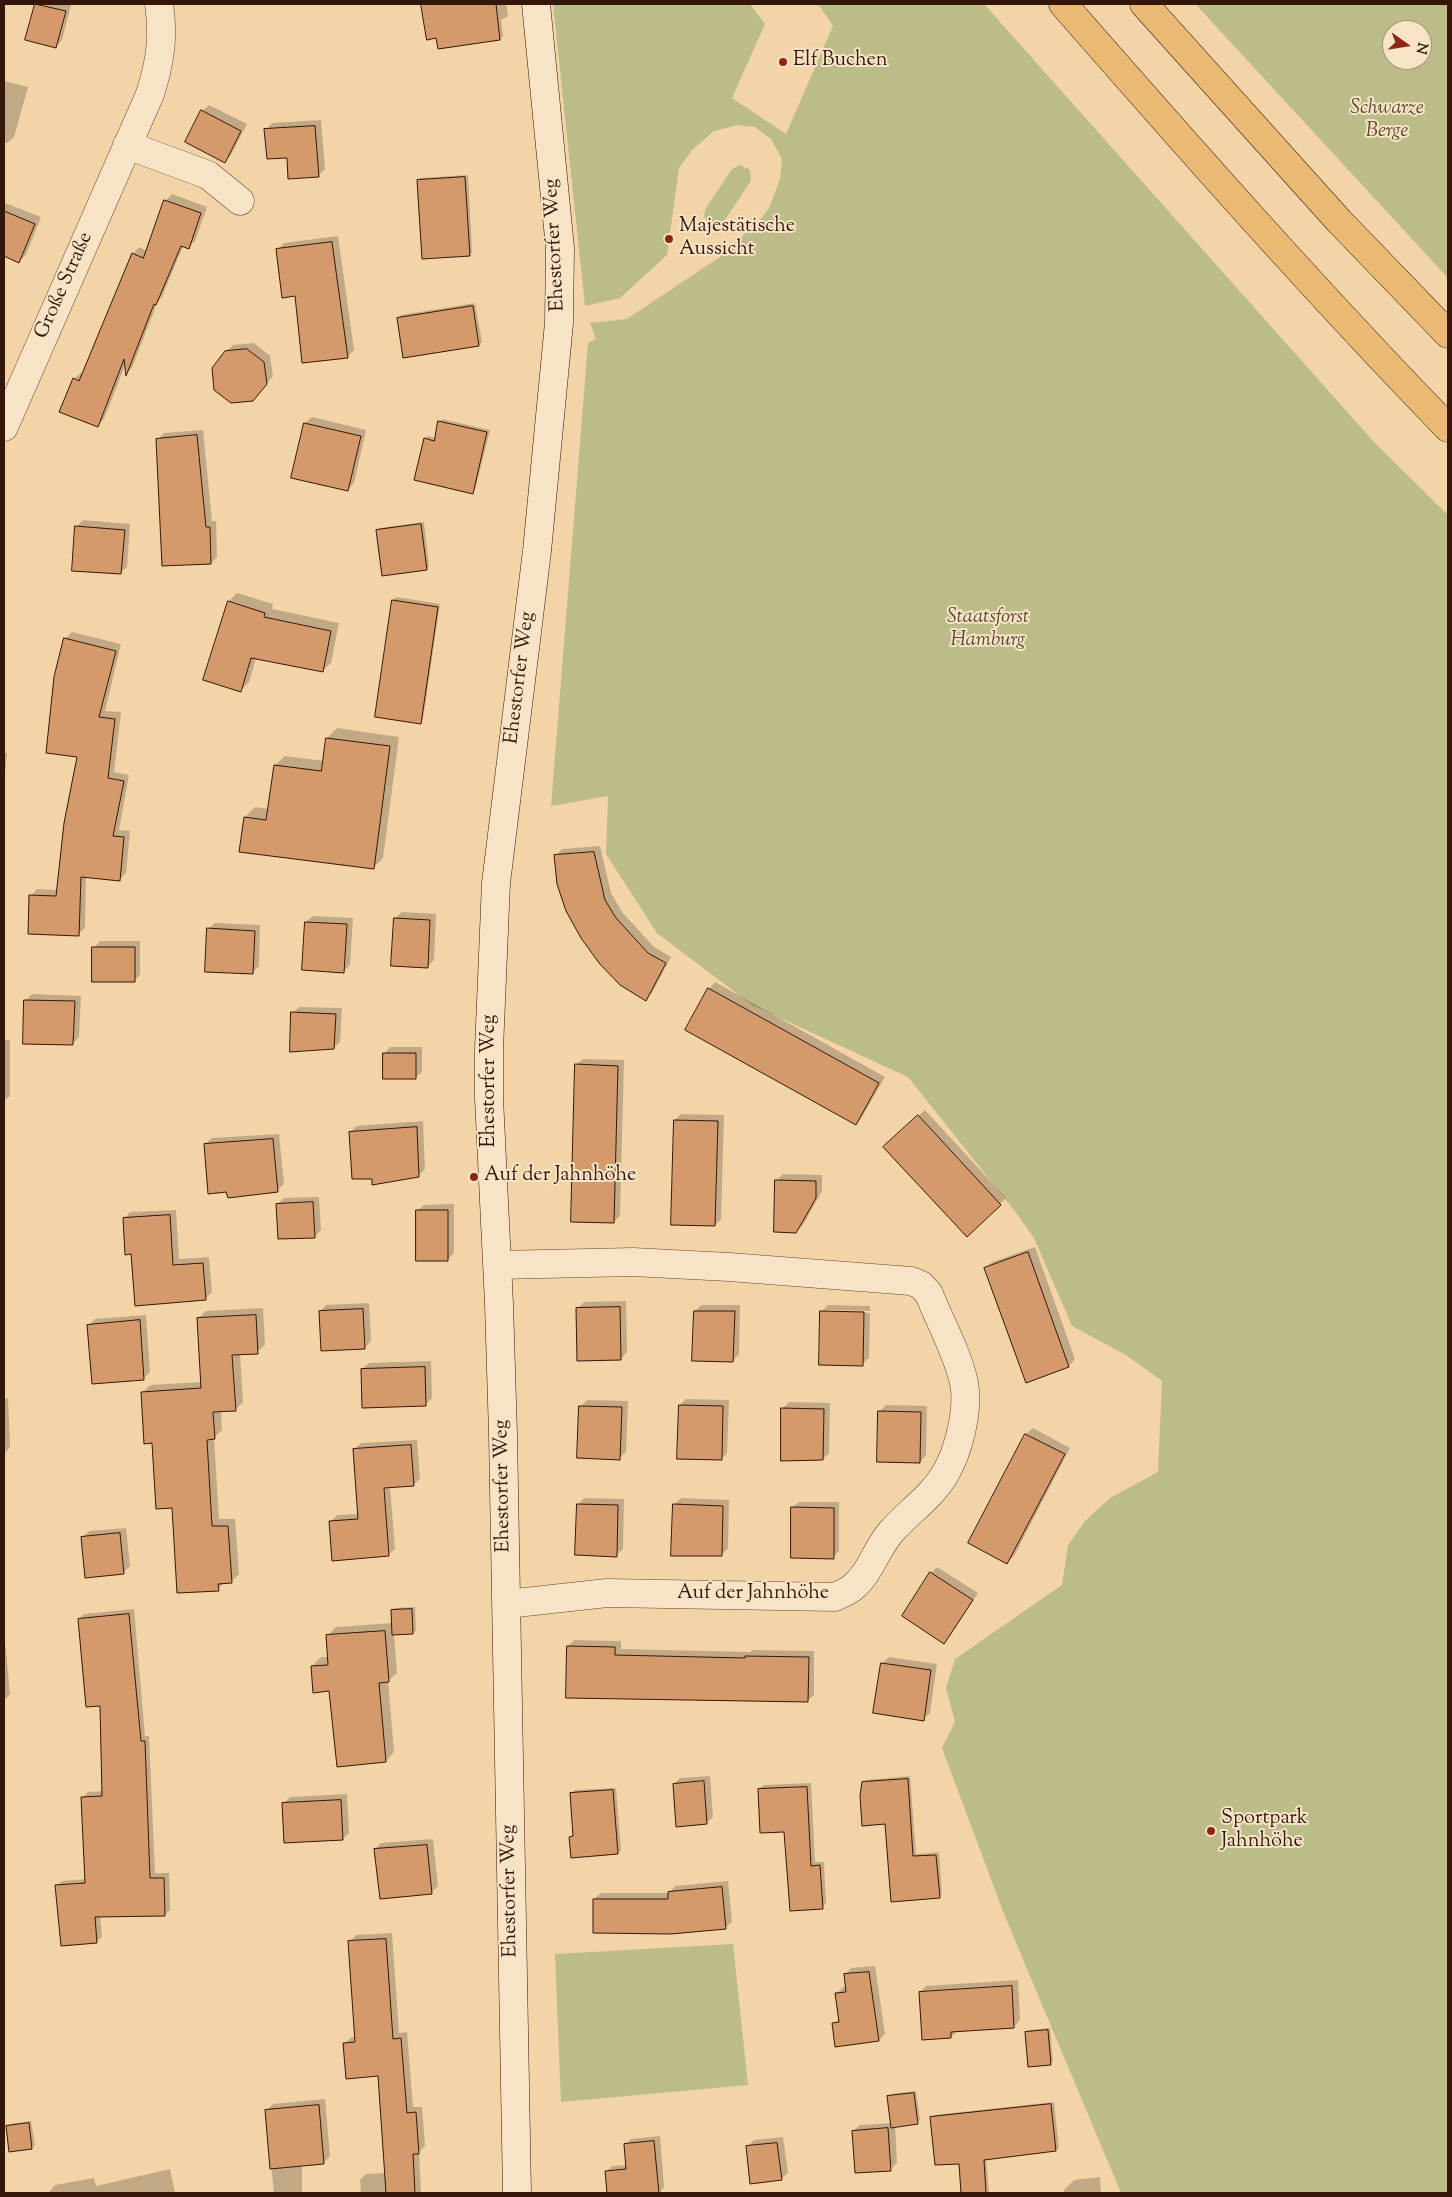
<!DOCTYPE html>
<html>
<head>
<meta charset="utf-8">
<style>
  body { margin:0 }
  #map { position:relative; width:1452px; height:2197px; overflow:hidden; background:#f3d4a7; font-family:"Sorts Mill Goudy",serif }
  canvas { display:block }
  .frame { position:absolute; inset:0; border:5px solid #34160b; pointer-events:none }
  .north { position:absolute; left:1382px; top:20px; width:50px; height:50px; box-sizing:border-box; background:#f7e3c6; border:1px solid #a9917b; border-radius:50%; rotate:103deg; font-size:14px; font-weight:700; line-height:20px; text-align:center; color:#34160b }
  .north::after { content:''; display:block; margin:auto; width:18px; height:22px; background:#8f2418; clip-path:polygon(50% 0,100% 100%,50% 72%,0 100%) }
</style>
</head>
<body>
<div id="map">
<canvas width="1452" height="2197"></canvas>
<div class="frame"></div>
<div class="north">N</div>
</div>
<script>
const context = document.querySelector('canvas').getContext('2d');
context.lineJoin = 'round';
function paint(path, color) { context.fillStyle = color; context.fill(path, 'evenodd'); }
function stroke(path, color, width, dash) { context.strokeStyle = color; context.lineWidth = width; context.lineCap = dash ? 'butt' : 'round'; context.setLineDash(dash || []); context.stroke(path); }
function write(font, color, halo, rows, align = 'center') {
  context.font = font + ' "Sorts Mill Goudy",serif'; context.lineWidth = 4; context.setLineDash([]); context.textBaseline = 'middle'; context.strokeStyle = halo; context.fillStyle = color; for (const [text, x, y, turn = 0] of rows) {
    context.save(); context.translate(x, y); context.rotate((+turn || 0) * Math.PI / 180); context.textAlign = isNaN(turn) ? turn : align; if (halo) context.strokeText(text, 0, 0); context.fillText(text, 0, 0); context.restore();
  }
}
paint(new Path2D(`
  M553 4H750L765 24 732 98 786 134 833 26 818 4H984L1374 442 1448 515V2193H1121L1004 1914 942 1748 955 1722 946 1688 955 1659 1062 1585 1068 1545 1085 1521 1110 1498 1158 1472 1162 1381 1126 1355 1072 1326 1034 1238 1014 1210 908 1077 752 1005 657 933 606 854 608 796 551 806 588 343 596 339 590 323 627 319 720 257 760 220 769 208 780 179 782 159 771 139 755 127 738 125 714 131 693 149 679 168 667 255 620 298 585 306Z
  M1196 4H1448V278L1199 8ZM1392 30H1422V60H1392Z
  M739 165 749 169 751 177 750 182 725 220 718 225 708 224 704 216 706 208 732 169Z
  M733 1944 748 2085 561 2102 555 1954Z`), '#bbbc87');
paint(new Path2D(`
  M36 4 71 5 62 40 56 47 27 39Z
  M423 4H506L508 16 501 20 503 36 500 39 437 37 428 39Z
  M4 81 28 87 14 137 7 143 4 142Z
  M209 105 247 124 231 155 225 162 202 111Z
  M321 120 325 169 318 176 288 156 266 130 272 123Z
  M468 175 472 252 470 255 418 180 421 178Z
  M172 194 207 207 195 241 188 247 183 246 162 297 158 301 132 368 127 373 126 363 104 419 97 425 74 379 81 373 84 374 133 254 139 247 147 251 165 201Z
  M5 203 41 217 26 255 19 261 4 255Z
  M338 236 354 350 347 357 297 295 278 249 284 243Z
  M475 303 482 342 479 345 398 318 401 315Z
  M254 343 270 356 273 376 259 393 226 352 233 345Z
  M312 417 366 430 354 483 347 490 305 423Z
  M442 419 490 430 475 490 472 493 425 439 428 436 436 438 440 421Z
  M203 430 212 521H216L217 557 211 563 157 440 164 433Z
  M83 520 130 524 127 567 120 573 76 527Z
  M424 522 429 566 427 569 377 531 380 528Z
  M237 593 273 604 272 609 339 623 331 663 322 671 256 658 249 682 240 691 229 601Z
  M396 597 440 604 423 719 420 722 393 600Z
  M72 632 121 644 105 711 121 712 114 772 129 775 119 830 130 831 126 873 119 880 86 876 85 928 78 934 31 896 37 889 58 890 78 756 55 677 66 638Z
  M337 728 399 737 383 858 373 868 245 817 255 807 269 809 275 765 285 756 324 761 327 738Z
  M4 753H7L4 785Z
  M600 846 611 893 622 912 654 947 671 957 652 993 646 1000 555 856 562 849Z
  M402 912 436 914 434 960 427 967 395 918Z
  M313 916 353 918 350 965 344 971 306 922Z
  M215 923 260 925 259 966 252 973 208 929Z
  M100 941H140V975L134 981 94 948Z
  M715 982 885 1077 862 1117 856 1124 709 989Z
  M32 994 81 996 79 1037 72 1044 26 1000Z
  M299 1007 342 1008 340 1042 334 1048 293 1013Z
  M4 1040H10V1096L4 1101Z
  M390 1047H422V1072L415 1078 384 1054Z
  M583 1059 624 1060 620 1216 614 1222 576 1065Z
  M925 1110 1006 1198 967 1236 891 1141Z
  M681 1114 724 1115 721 1219 715 1225 675 1120Z
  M423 1121 425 1169 418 1176 373 1177 350 1133 356 1126Z
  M279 1134 284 1184 278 1190 205 1144 212 1138Z
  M783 1174 822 1175V1191L803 1225 796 1231 777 1180Z
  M319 1197 321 1230 315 1237 277 1205 284 1198Z
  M454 1204V1253L447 1260 417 1211 424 1205Z
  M176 1210 179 1259 209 1257 212 1292 205 1299 132 1253 124 1219 130 1212Z
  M1035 1247 1075 1359 1069 1366 1026 1381 985 1269 992 1262Z
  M626 1301 627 1352 621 1359 578 1308 584 1302Z
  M369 1303 371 1341 365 1348 320 1312 326 1305Z
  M701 1305H740L739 1354 733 1361 695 1311Z
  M828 1305 870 1306V1311L826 1310V1312L870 1313 869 1358 862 1364 821 1312Z
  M263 1308 265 1345 257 1352 240 1353 243 1402 235 1410 221 1411 222 1430 214 1438 219 1519H235L239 1574 231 1582H225L218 1589 173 1506 153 1442 142 1393 150 1385 202 1382 198 1319 206 1311Z
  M146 1315 150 1372 144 1378 93 1382 89 1325 95 1319Z
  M431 1361 432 1398 425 1405 362 1369 369 1363Z
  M8 1398 10 1447 4 1454V1399Z
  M686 1399 729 1400 727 1453 721 1459 680 1405Z
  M587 1400 628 1401 626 1452 619 1458 581 1406Z
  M789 1402 830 1403 829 1453 823 1459 783 1408Z
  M886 1405 927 1406 926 1455 920 1462 879 1412Z
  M1033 1428 1070 1448 1014 1556 1007 1562 970 1543 1026 1434Z
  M417 1440 420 1479 413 1485 390 1487 395 1549 388 1555 330 1522 337 1515 359 1514 354 1450 361 1443Z
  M584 1498 624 1499 623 1549 616 1555 578 1505Z
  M681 1498 729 1500 728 1548 721 1555 674 1505Z
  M799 1502H839V1551L833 1557 792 1508Z
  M126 1528 130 1566 123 1573 82 1538 89 1531Z
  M937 1567 978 1593 950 1636 944 1642 931 1573Z
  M415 1607 416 1630 413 1633 394 1634 397 1673 388 1681 394 1752 386 1761 338 1765 330 1690 312 1666 321 1657H329L327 1636 336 1627 393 1623 392 1611 395 1608Z
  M134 1609 145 1736H149L155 1873H169L170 1910 164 1915 100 1916 102 1937 96 1942 57 1886 62 1881 86 1879 83 1797 88 1792 104 1791 101 1705 79 1619 84 1614Z
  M4 1630 10 1694 4 1701Z
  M574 1640 621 1641V1649L750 1652 753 1650 814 1651V1695L807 1701 568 1647Z
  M889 1657 937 1664 930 1713 923 1719 875 1712 882 1663Z
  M710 1776 713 1817 706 1823 674 1784 680 1778Z
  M910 1776 916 1854 939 1852 942 1894 939 1897 886 1823 863 1783 866 1780Z
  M811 1783 815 1862H824L826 1903 822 1908 785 1831 759 1789 764 1785Z
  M616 1788 621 1850 618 1853 571 1837 574 1834 572 1793 575 1790Z
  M347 1794 349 1833 343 1839 284 1803 290 1797Z
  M433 1839 438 1886 431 1893 375 1849 381 1843Z
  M728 1881 732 1922 725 1928 594 1899 601 1893H669L675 1886Z
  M392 1933 399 2033 407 2032 413 2107H422L425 2146 419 2152 421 2193H361L360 2180 366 2174 386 2173 379 2075 345 2044 351 2037H356L350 1942 356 1935Z
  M875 1966 885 2034 879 2040 834 2024 840 2018 837 1993 843 1987 846 1986 845 1975 851 1968Z
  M1018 1980 1020 2020 1014 2027 958 2030 951 2037 920 1992 926 1986Z
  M1050 2028 1053 2061 1050 2064 1026 2033 1029 2030Z
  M916 2091 920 2120 917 2123 895 2126 897 2163 890 2169 853 2131 860 2125 892 2123 889 2097 891 2094Z
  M325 2099 330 2156 324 2162 302 2164V2193H274L266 2111 273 2104Z
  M1054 2102 1059 2147 1056 2150 986 2158 989 2193H962L960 2163 931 2118 934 2115Z
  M31 2121 35 2145 32 2148 7 2127 10 2124Z
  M660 2136 664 2187 659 2193H608L606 2172 612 2166 627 2165 625 2145 631 2139Z
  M783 2137 788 2173 781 2179 747 2147 754 2140Z
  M170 2169 175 2193H49V2192L55 2185 94 2178 96 2186Z
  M1100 2177 1101 2193H1064V2190L1074 2180Z`), '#0003');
const building = new Path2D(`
  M35 4 66 11 56 48 25 40Z
  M421 4H496L500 40 438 49 436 38 427 40Z
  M201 110 241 131 225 163 185 142Z
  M315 126 319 177 288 179 287 158 267 159 264 129Z
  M465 177 470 256 422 259 417 180Z
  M164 200 201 213 189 249 181 246 156 305 154 304 126 376 124 359 98 427 59 412 73 378 79 381 132 253 143 258Z
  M4 211 35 224 19 263 4 256Z
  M332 242 348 358 302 363 295 296 282 298 276 249Z
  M473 306 479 346 403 358 397 318Z
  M247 349 264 362 267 384 253 401 231 403 214 390 212 368 225 351Z
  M438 421 487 432 473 494 414 480 424 438 434 441Z
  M304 423 361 436 348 491 291 478Z
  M197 435 206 527H210L211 564 162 566 156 439Z
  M421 524 427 570 382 576 376 530Z
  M75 526 125 530 121 574 72 571Z
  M392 600 438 607 421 724 375 717Z
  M228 601 265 613 264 617 331 631 323 672 251 658 241 692 203 680Z
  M64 638 116 651 99 717 115 719 108 778 124 781 113 836 124 837 120 881 81 877 79 936 28 934 29 895 56 896 64 823 77 757 46 753 54 677Z
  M326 738 390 746 374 869 239 852 244 817 266 820 274 765 321 771Z
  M594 852 605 900 616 918 648 953 666 963 646 1001 620 985 599 963 581 938 566 911 557 884 554 855Z
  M394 918 430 920 428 968 391 966Z
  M305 922 347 924 344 973 302 970Z
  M207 928 255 931 253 974 205 972Z
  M92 947H135V982H92Z
  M708 988 879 1083 856 1125 685 1030Z
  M24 1000 75 1001 73 1045 23 1044Z
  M291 1012 336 1014 334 1049 290 1052Z
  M383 1053H416V1079H383Z
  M575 1064 618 1066 614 1223 571 1222Z
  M918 1115 1001 1205 967 1237 883 1147Z
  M674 1120 718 1121 715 1226 671 1225Z
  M417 1127 419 1177 372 1185V1179H352L349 1132Z
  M273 1139 278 1192 228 1198 226 1192 208 1194 204 1144Z
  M775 1180 816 1181V1198L796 1233 774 1232Z
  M313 1202 315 1238 278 1239 276 1204Z
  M416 1210H448V1261H416Z
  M170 1215 173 1265 203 1263 206 1300 135 1306 131 1254 125 1255 123 1218Z
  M1028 1252 1069 1367 1026 1383 984 1268Z
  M620 1307 621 1360 577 1361 576 1308Z
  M363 1309 365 1349 321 1351 319 1311Z
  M694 1311H735L733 1362 692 1361Z
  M820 1311 864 1312 863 1366 819 1365Z
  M256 1315 258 1354 232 1355 236 1411 213 1412 215 1439 207 1440 212 1526H228L232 1583 218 1584 219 1591 177 1593 172 1508 156 1509 152 1443 144 1444 141 1392 201 1388 197 1318Z
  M140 1320 144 1380 92 1384 87 1325Z
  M425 1367 426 1406 362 1408 361 1369Z
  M679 1405 723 1406 722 1460 677 1459Z
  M579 1406 622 1407 620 1460 577 1458Z
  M781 1408 824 1409 823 1460 781 1461Z
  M878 1411 921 1412 920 1463 877 1462Z
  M1025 1434 1065 1454 1007 1564 968 1543Z
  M411 1445 414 1486 384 1488 389 1556 332 1561 329 1521 358 1519 353 1449Z
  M577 1504 618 1505 617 1557 575 1555Z
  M673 1504 723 1506 722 1556H671Z
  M791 1507 834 1508V1559L791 1558Z
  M120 1533 124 1574 85 1578 81 1537Z
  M930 1572 973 1600 944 1644 902 1616Z
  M412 1609 413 1634 392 1635 391 1610Z
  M129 1614 141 1741H145L150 1878H164L165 1916 95 1917 97 1943 61 1946 55 1885 85 1883 81 1797 102 1796 100 1706 86 1707 78 1619Z
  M385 1631 389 1682 379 1683 386 1762 337 1767 329 1691 313 1693 311 1666 328 1665 326 1635Z
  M567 1646 615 1647V1655L745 1658V1656L809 1657 808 1702 566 1698Z
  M881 1663 931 1670 924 1721 873 1713Z
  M908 1779 913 1856 936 1855 940 1898 891 1902 885 1824 862 1826 860 1796 862 1782Z
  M704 1781 707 1824 676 1827 673 1784Z
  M807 1787 811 1866 820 1865 823 1909 790 1911 784 1832 760 1833 758 1789Z
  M613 1790 618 1854 571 1858 569 1837 573 1836 570 1793Z
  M341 1800 343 1840 284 1843 282 1803Z
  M427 1845 432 1894 380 1899 374 1849Z
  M722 1887 726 1929 671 1934 593 1933V1899H668V1892Z
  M386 1939 393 2039 401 2038 407 2113 416 2112 419 2154H413L415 2193H386L378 2076 346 2079 343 2043 355 2042 348 1941Z
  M869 1972 879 2041 835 2047 832 2023 839 2022 835 1993 846 1992 844 1974Z
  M1012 1986 1014 2028 951 2032V2038L922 2040 919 1992Z
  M1048 2030 1051 2065 1028 2067 1025 2032Z
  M914 2093 918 2124 891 2128 887 2096Z
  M1051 2104 1056 2151 984 2160 986 2193H961L959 2164 935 2165 930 2117Z
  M319 2105 324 2164 270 2169 265 2110Z
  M29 2123 32 2149 9 2152 6 2126Z
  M888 2128 891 2171 855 2173 852 2131Z
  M654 2141 659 2193H607L605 2171 626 2169 624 2144Z
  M777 2143 782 2180 750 2184 746 2146Z`);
paint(building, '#d49a6b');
stroke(building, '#34160b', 1);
const minor = new Path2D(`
  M127 145 208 175 240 201
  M4 427 150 94C160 63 164 37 159 4
  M498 1265 633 1262 729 1267 911 1281 921 1285 929 1294C940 1322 958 1354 964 1383 969 1409 959 1451 945 1474 931 1498 908 1512 891 1532 876 1549 870 1574 852 1588 847 1592 840 1594 835 1597L607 1593 507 1604`);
const secondary = new Path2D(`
  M517 2193 503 1434 499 1304 489 1098V1049L496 883 537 551 559 323 560 248 536 4`);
const motorway = new Path2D(`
  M1063 4C1189 148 1315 291 1448 428
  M1144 4 1339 221 1448 334`);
stroke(minor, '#644632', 29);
stroke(secondary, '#34160b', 29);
stroke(motorway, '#34160b', 29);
stroke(minor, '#f7e3c6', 28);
stroke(secondary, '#f7e3c6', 28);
stroke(motorway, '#eaba74', 28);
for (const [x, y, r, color] of [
  [783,62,5,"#8f2418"],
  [669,239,5,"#8f2418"],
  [474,1177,5,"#8f2418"],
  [1211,1831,5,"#8f2418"]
]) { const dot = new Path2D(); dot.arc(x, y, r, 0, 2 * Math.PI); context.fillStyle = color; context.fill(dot); stroke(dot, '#f7e3c6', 2); }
write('20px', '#34160b', '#f7e3c6', [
  ["Elf Buchen",793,62],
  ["Majestätische",679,228],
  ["Aussicht",679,251],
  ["Auf der Jahnhöhe",484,1177],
  ["Sportpark",1221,1820],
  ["Jahnhöhe",1221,1843]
], 'left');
write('italic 20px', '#5c4830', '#f7e3c6', [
  ["Schwarze",1387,110],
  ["Berge",1387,133],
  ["Staatsforst",988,619],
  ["Hamburg",988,642]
]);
write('20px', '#34160b', '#f7e3c6', [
  ["Ehestorfer Weg",556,245,-93],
  ["Große Straße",65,286,-66],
  ["Ehestorfer Weg",521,678,-83],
  ["Ehestorfer Weg",491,1081,-90],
  ["Ehestorfer Weg",504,1486,-91],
  ["Auf der Jahnhöhe",753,1595],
  ["Ehestorfer Weg",511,1891,-91]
]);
</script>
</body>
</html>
